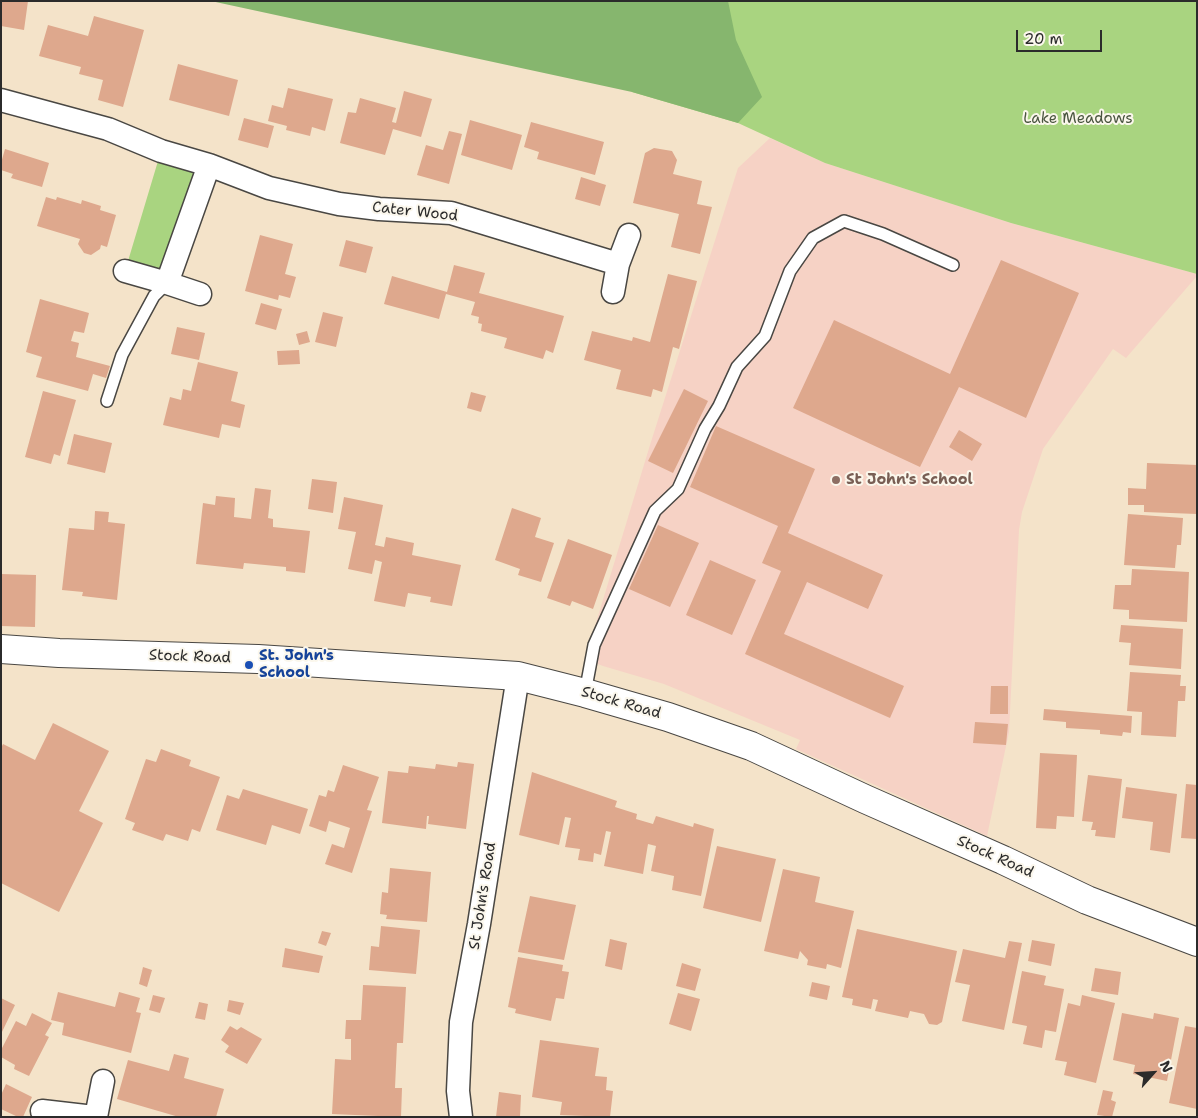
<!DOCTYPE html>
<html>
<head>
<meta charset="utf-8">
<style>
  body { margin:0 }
  #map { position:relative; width:1198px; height:1118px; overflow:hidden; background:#f4e3c9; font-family:"Shantell Sans",sans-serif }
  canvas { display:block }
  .frame { position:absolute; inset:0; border:2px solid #2b2b2b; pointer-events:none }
  .north { position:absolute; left:1128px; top:1048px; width:50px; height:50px; -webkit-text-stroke:4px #fbf7ec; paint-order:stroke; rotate:64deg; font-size:14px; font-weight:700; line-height:20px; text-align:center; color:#2b2b2b }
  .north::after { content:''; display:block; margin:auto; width:18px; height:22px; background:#2b2b2b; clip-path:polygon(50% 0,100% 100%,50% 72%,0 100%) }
  .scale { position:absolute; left:1016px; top:30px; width:86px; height:22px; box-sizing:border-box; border:2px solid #2b2b2b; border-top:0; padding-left:6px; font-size:15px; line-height:18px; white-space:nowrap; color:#2b2b2b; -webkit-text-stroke:4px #fbf7ec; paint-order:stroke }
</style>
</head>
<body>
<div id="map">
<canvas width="1198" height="1118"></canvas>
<div class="frame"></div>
<div class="north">N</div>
<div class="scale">20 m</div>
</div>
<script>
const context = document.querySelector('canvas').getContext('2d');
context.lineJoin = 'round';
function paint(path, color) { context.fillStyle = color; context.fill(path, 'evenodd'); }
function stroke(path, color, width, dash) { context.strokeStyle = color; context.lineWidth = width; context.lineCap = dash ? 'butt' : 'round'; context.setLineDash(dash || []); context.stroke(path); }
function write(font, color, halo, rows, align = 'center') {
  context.font = font + ' "Shantell Sans",sans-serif'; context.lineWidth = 4; context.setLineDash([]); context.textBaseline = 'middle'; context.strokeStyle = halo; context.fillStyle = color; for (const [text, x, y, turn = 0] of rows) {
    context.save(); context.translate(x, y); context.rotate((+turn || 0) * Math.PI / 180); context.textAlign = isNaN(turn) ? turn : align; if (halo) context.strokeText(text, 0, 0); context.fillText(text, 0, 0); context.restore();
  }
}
paint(new Path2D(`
  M770 138 825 163 1011 223 1197 274V276L1126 358 1113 349 1043 449 1022 512 1019 530 1009 732 987 836 796 749 800 740 664 684 603 666 585 659 650 445 738 168Z`), '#f6d2c5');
paint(new Path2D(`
  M646 1H1197V274L1011 223 825 163 738 123 632 92Z
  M161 151 209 165 167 283 125 271Z`), '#a9d480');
paint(new Path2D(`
  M211 1H728L736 40 762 97 738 123 632 92Z`), '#86b66e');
paint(new Path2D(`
  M1 1H28L24 30 1 26Z
  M94 16 144 30 123 107 98 100 103 80 79 74 81 67 39 56 48 25 88 36Z
  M178 64 238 80 229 116 169 100Z
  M288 88 333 99 325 131 312 127 310 136 286 130 287 126 268 121 272 105 283 108Z
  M404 91 432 99 421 137 393 129 385 155 340 143 348 112 356 113 360 98 396 108 392 122 396 123Z
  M244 118 274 126 268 148 238 140Z
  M470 120 522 135 512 170 461 155Z
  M531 122 604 142 595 175 537 159 539 152 524 147Z
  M449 131 462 134 449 184 417 175 426 145 443 150Z
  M654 148 672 151 677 160 673 174 702 181 697 204 712 207 700 254 671 247 679 214 633 203 645 153Z
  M5 149 49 163 42 187 11 178 13 174 1 170V163Z
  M581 177 606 185 600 206 575 199Z
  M46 197 56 200 57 197 81 204 82 200 101 206 100 210 116 215 107 247 101 245 100 249 91 255 84 253 78 244 80 239 37 226Z
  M260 235 293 244 285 274 296 277 290 298 279 295 278 300 245 291Z
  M346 240 373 247 366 273 339 266Z
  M1001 260 1079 293 1026 418 959 387 920 467 793 408 834 320 950 374Z
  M454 265 485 273 479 293 564 316 553 353 546 350 543 359 504 348 507 338 481 331 482 324 478 323 479 317 471 315 475 302 446 294 439 319 384 304 392 276 447 292Z
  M668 274 697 281 679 349 673 347 662 392 653 389 651 397 616 389 621 370 584 360 592 331 632 341 633 337 650 342Z
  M40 299 89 313 84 333 74 331 71 341 79 343 76 357 110 366 106 378 93 374 88 391 36 377 42 357 26 352Z
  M261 303 282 309 276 330 255 324Z
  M323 312 343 317 336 347 315 342Z
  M177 327 205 333 199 360 171 354Z
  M307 331 310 342 299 345 296 334Z
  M299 350 300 364 278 365 277 351Z
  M198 362 238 372 231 401 245 405 240 428 222 424 219 438 163 425 170 397 181 400 183 389 191 391Z
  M684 389 708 401 673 473 648 461Z
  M43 391 76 400 60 456 54 454 51 464 25 457Z
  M471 392 486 396 481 412 467 408Z
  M716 426 815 469 788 533 883 575 868 609 807 582 784 634 904 686 890 718 745 654 781 571 762 563 778 526 690 487Z
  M959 430 982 444 972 461 949 447Z
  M74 434 112 443 105 473 67 464Z
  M1147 463 1197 465V514L1144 512V505H1128V488L1146 489Z
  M312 479 337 482 333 513 308 509Z
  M255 488 271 490 268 518 273 519V527L310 531 305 573 286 571V567L244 563 243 569 196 564 203 503 215 505 216 496 235 498 234 517 251 519Z
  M344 497 383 505 375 545 384 547 386 537 414 543 412 555 461 565 452 606 430 602 431 597 408 593 405 607 374 601 382 562 375 560 372 574 348 569 356 532 338 529Z
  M512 508 541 518 535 537 554 543 541 582 518 575 520 569 495 560Z
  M95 511 109 512 108 522 125 524 117 600 82 596 83 592 62 590 69 528 94 530Z
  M1128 514 1183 518 1181 545H1177L1175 568 1124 565Z
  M658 525 699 543 670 607 629 589Z
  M568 539 612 555 593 609 572 601 570 606 547 598Z
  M710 560 756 580 732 635 686 615Z
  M1132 569 1189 572 1187 622 1129 619V610L1113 609 1115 585H1131Z
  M1 574 36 575 35 627 1 626Z
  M1121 625 1183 629 1181 669 1129 665 1131 643 1119 642Z
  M1130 672 1181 675 1180 686H1186L1185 701H1178L1176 737 1141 735 1142 712 1127 711Z
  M991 686H1008V714H990Z
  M1044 709 1132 716 1131 733 1123 732 1122 736 1100 734V730L1066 728V722L1043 720Z
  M975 722 1008 724 1006 745 973 743Z
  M53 723 109 751 79 811 103 823 59 912 1 883V748L3 744 35 760Z
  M161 749 191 760 189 766 220 777 200 832 192 829 188 841 166 834 163 841 132 830 135 823 125 819 146 759 156 762Z
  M1040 753 1077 755 1074 817 1057 816 1056 829 1036 828Z
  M458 762 474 764 466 829 428 824 429 816H427L426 829 382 823 388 771 408 773 409 766 435 769 436 764 457 767Z
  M343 765 379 777 367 810 372 811 352 873 325 864 332 844 344 848 350 828 329 821 326 832 309 826 319 795 326 797 328 790 334 792Z
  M532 772 617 801 615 807 637 814 636 819 653 824 656 816 693 827 694 823 714 829 701 896 672 890 674 876 651 871 656 846 648 844 643 874 604 866 611 832 606 831 601 855 594 853 593 862 578 860 580 849 565 847 571 818 565 817 559 845 519 835Z
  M1088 775 1122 779 1115 838 1095 836 1096 830H1091L1093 822 1082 821Z
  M1186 784 1197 785V839L1181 838Z
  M1126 787 1177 794 1170 853 1150 850 1153 822 1122 818Z
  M243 789 308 809 300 834 272 825 266 845 216 830 227 795 239 799Z
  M717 846 776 859 761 922 703 908Z
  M390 868 431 872 427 922 386 919 387 915 380 914 382 892 388 893Z
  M783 869 820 877 815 902 854 911 841 968 827 964 826 969 807 965 808 960 800 951 798 959 764 951Z
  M530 896 576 905 564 960 518 952Z
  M381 926 420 930 416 974 369 970 371 946 379 947Z
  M857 929 957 951 942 1022 937 1025 929 1024 924 1014 910 1011 908 1018 875 1011 878 1000 873 999 871 1009 852 1005 853 999 842 997Z
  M322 931 331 933 326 946 318 943Z
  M610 939 627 943 622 970 605 966Z
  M1032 940 1055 944 1051 966 1028 961Z
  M1009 941 1022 943 1004 1030 962 1021 970 985 955 982 963 949 1005 958Z
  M285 948 323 956 319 973 282 967Z
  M518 957 563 965 562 971 569 972 564 999 556 998 551 1021 515 1013 516 1009 508 1007Z
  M682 963 701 969 695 991 676 986Z
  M143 967 152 970 147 987 139 984Z
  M1095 968 1121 972 1118 995 1091 991Z
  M1022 971 1046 976 1044 985 1064 989 1056 1032 1045 1030 1042 1048 1023 1044 1027 1026 1012 1023Z
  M812 982 830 986 827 1000 809 996Z
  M363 985 406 987 403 1043H397L395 1088H402L401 1117 332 1114 335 1059 351 1060V1039H345L346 1020H361Z
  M58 992 115 1007 119 992 140 998 136 1012 141 1013 131 1053 62 1035 64 1023 51 1020Z
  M678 993 700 999 691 1031 669 1024Z
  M153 995 165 998 160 1013 149 1010Z
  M1082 995 1115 1003 1096 1083 1064 1075 1067 1062 1055 1060 1068 1003 1080 1006Z
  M1 998 15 1005 1 1034Z
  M229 1000 244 1003 240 1015 227 1011Z
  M199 1002 208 1004 205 1020 195 1018Z
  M32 1013 52 1023 45 1035 49 1037 29 1076 14 1069 15 1065 1 1057V1050L16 1021 26 1026Z
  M1122 1013 1153 1019 1154 1013 1179 1018 1167 1081 1133 1074 1135 1065 1113 1060Z
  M230 1026 237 1030 241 1027 262 1039 247 1064 225 1052 229 1046 221 1040Z
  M1185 1026 1197 1028V1109L1169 1103Z
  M540 1040 599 1048 595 1076 607 1077 606 1090 613 1091 610 1117 560 1115 562 1102 532 1097Z
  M174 1054 189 1058 184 1078 224 1089 216 1117H179L117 1099 128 1060 169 1071Z
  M6 1084 32 1097 23 1117H18L1 1109V1095Z
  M1103 1090 1113 1092 1111 1100 1116 1102 1112 1117 1097 1115Z
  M499 1092 521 1095 520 1117H496Z`), '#dea88d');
const service = new Path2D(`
  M107 401 122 355 154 296 167 283
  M585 693 594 645 655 511 678 489 705 429 719 406 737 367 765 336 790 271 813 238 844 221 883 234 953 265`);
const minor = new Path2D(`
  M1 100 108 129 161 151 209 165 167 283 200 294
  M209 165 269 188 339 204 379 209 451 213 618 264 629 235
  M125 271 167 283
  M613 292 618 264
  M42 1111 94 1117
  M96 1117 103 1081
  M461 1117 458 1091 461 1022 479 924 518 676`);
const secondary = new Path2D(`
  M1 649 59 653 258 659 518 676 585 693 668 717 751 746 865 799 1003 860 1087 900 1197 942`);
stroke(service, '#494743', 14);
stroke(minor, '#494743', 25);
stroke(secondary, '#494743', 30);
stroke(service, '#fff', 11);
stroke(minor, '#fff', 22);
stroke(secondary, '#fff', 28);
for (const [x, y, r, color] of [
  [836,480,5,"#8d6e63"],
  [249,665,5,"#1a4fb4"]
]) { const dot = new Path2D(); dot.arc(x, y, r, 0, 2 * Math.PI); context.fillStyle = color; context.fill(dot); stroke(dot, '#fbf7ec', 2); }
write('15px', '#4a5540', '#fbf7ec', [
  ["Lake Meadows",1078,119]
]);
write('15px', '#2b2b2b', '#fbf7ec', [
  ["Cater Wood",415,212,6],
  ["Stock Road",190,657,2],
  ["Stock Road",621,703,16],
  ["Stock Road",995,857,24],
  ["St John's Road",483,896,-81]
]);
write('bold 15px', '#785e54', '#fbf7ec', [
  ["St John's School",846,480]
], 'left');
write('bold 15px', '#164399', '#fbf7ec', [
  ["St. John's",259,656],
  ["School",259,673]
], 'left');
</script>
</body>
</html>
